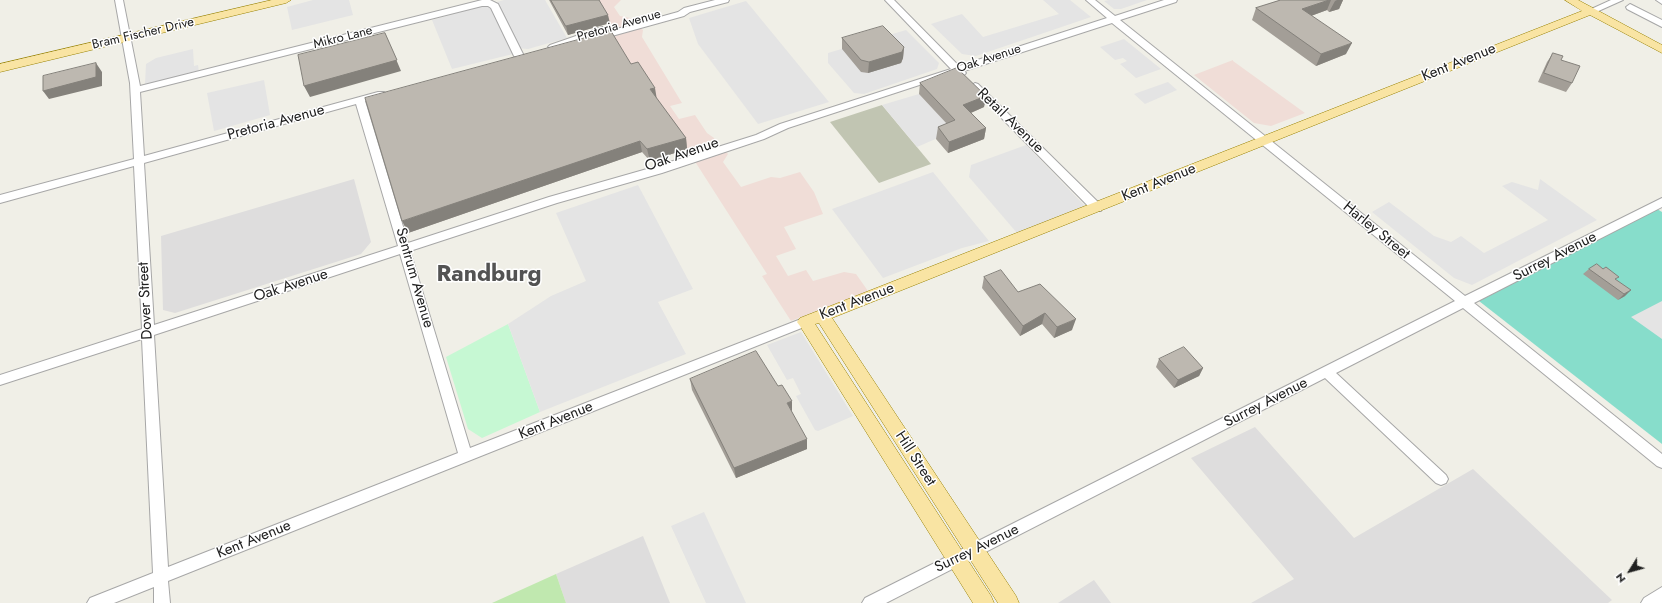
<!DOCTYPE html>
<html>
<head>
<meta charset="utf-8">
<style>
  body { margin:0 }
  #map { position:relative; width:1662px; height:603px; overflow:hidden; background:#f0efe7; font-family:Jost,sans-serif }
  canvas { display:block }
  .north { position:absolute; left:1610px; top:551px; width:40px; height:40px; -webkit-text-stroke:3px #fff; paint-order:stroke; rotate:233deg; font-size:11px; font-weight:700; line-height:16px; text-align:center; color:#202020 }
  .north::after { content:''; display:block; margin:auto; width:14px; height:18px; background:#202020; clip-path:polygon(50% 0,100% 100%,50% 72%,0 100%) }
</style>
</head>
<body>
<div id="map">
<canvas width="1662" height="603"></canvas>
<div class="north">N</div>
</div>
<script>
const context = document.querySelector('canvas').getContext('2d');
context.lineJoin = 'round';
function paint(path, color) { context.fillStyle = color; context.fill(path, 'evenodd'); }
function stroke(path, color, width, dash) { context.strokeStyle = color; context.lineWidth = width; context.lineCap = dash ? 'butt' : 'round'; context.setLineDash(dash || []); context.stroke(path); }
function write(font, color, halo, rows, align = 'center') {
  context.font = font + ' Jost,sans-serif'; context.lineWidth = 3; context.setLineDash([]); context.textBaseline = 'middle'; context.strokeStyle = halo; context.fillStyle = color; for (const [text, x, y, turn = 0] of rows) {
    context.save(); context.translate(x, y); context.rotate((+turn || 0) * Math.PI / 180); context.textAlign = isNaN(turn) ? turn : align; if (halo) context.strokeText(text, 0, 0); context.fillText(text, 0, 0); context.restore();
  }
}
paint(new Path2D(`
  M354 179 371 242 361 254 175 313 163 310 161 236Z
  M1255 427 1354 538 1473 469 1612 600 1608 603H1251L1294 579 1191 458Z
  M643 536 670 603H566L556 574Z
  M1094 580 1111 603H1058Z`), '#dedddd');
paint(new Path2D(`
  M596 0H621L614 7 620 16 630 18 643 30 642 37 682 103 670 106 679 119 695 115 707 133 714 138 728 154 723 162 741 187 771 177 780 178 800 172 814 192 823 214 784 227 796 249 776 256 788 276 806 270 813 281 844 272 856 274 868 291 791 321 762 276 767 274 687 149 633 75 613 42 610 23Z
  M1233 60V61L1305 113 1271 126 1254 123 1194 75Z`), '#f0ddd7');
paint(new Path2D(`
  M882 105 931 164 879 183 830 122Z`), '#c1c5b2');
paint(new Path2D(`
  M556 574 566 603H492Z`), '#c0e8af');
paint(new Path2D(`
  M508 324 540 412 482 438 468 429 446 357Z`), '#c6f8d3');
paint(new Path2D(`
  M1657 209 1662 212V444L1479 301Z`), '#87ddcb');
paint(new Path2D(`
  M313 0H349L353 15 292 30 287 7Z
  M504 0H545L567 38 528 49 517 48 497 2Z
  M1043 0H1070L1091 17 976 56 962 54 931 24 962 14 983 37 1059 14Z
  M1109 0H1147L1121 9H1114L1104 1Z
  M746 1 751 7 829 102 758 124 698 44 689 18Z
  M490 4 513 54 452 69 432 20Z
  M906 30 939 63 937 69 864 94 854 93 828 63V53Z
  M1124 39 1161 69 1136 78 1120 64 1127 61 1123 58 1115 60 1100 47Z
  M193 49 194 66 198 65 199 72 145 84 146 64 156 58Z
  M264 80 270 115 214 131 207 93Z
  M1168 82 1177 90 1145 104 1134 94Z
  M919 94 954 131 917 147 882 105Z
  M1026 145 1086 207 1017 233 969 177 971 165Z
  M933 172 989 241 962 248 883 278 832 209Z
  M1540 179 1597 220 1472 285 1454 278 1372 212 1389 202 1434 236 1451 242 1461 236 1484 253 1548 220 1502 186 1512 182 1538 190Z
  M638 185 693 289 658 302 686 354 540 412 508 324 551 296 586 281 556 213Z
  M1662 301V339L1631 317Z
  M801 332 853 416 818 431 815 430 796 396 801 394 793 378 787 380 767 345Z
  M704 512 746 603H706L671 526Z`), '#e4e4e4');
const minor = new Path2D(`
  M115 0H123L140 86 482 0H490L498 4 524 56 522 58 519 59 514 56 491 8 488 6H482L140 92 144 156 378 92H384L386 94 384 96 365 101 408 243 549 197 654 167 756 135 780 124 951 69 885 0H894L959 66 1107 18 1086 0H1095L1115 16 1164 0H1177L1176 2 1120 20 1465 296 1662 198V207L1474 303 1662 454V468L1657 466 1463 308 1336 373 1446 475 1448 479 1446 483 1441 485 1436 483 1325 378 886 603H862L865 598 1455 301 1112 23 964 71 966 73 964 75 961 76 956 73 788 128 764 139 662 173 557 203 410 251 470 448 801 319 805 317 809 319 811 322 809 325 168 581 170 603H154V587L114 603H87L90 598 153 573 142 339 0 385V375L142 329 134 166 0 203V195L134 159 130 83ZM356 104 398 246 154 325 144 163ZM400 254 458 453 168 567 154 335Z
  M715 0H729L728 2 690 12 684 16 601 39H595L594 36 553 50 548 47 550 45 602 27H608L610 29 602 33 678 12 684 8Z
  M1611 0H1623L1594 13H1588L1587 11Z
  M1656 0H1662V4Z
  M1630 4 1662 20V27L1627 9 1626 7Z
  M975 83 978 84 1101 205 1102 208 1101 211H1093L972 88 970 86Z
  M1662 587V603H1641L1644 598Z`);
const major = new Path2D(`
  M272 0H291L286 3 0 72V64Z
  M1565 0H1578L1662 45V53L1590 15 832 318 1016 596 1019 603H998L819 323 815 324 991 596 994 603H973L800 326 797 322 800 318 1582 11Z`);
stroke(minor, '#a7a7a7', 2);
stroke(major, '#988204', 1);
paint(minor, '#fff');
paint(major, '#f9e4a3');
paint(new Path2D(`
  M549 0H599L610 23 568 35Z
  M1280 0H1343L1339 9 1329 12 1327 10 1311 16 1346 54 1316 66 1252 20 1256 8Z
  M842 38 904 47 903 58 901 63 868 73 861 72 842 49Z
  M1553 53 1561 60 1572 83 1566 92 1538 82 1547 62Z
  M631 64 686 138 687 149 650 161 642 152 408 233Z
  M920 83 986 96 984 107 971 113 986 128 984 139 948 153 936 139 938 127 947 124 919 94Z
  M1589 269 1616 280 1625 296 1618 300 1583 274Z
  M984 277 1018 292 1072 330 1054 338 1042 324 1020 336 982 288Z
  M1159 359 1203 368 1199 376 1174 388 1156 367Z
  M690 379 792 412 807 449 736 478 692 390Z`), '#a39e97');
paint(new Path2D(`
  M1329 0H1331L1327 10 1297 21 1302 9Z
  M1337 0H1343L1339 9 1329 12 1335 1Z
  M608 15 610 23 568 35 566 26Z
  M385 33 401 71 310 97 304 86Z
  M1352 43 1346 54 1316 66 1321 54Z
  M904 47 903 58 901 63 868 73 869 62Z
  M96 63 102 72V86L49 99 43 91Z
  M655 88 657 100 650 89Z
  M986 96 984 107 961 117 963 105Z
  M986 128 984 139 948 153 949 142Z
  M686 138 687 149 650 161 647 149Z
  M640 141 642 152 408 233 402 221Z
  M1631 290 1625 296 1618 300 1624 294Z
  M1045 313 1042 324 1020 336 1023 326Z
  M1076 319 1072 330 1054 338 1057 327Z
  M1203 368 1199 376 1174 388 1178 380Z
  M792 401V412L787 403Z
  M807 439V449L736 478 734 468Z`), '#84817b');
const building = new Path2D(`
  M551 0H599L608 15 566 26Z
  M1281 0H1329L1302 9 1352 43 1321 54 1256 8Z
  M883 26 904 47 902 52 869 62 861 60 842 38Z
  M611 31 631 64 638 62 655 88 650 89 686 138 647 149 640 141 402 221 365 98Z
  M385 33 397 60 304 86 298 55Z
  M1553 53 1563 56 1561 60 1580 66 1572 83 1544 73Z
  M96 63V77L43 91V76Z
  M957 68 986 96 963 105 986 128 949 142 938 127 955 120 920 83Z
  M1597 264 1603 269 1606 267 1619 277 1615 279 1631 290 1624 294 1589 269Z
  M1001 270 1018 292 1040 284 1076 319 1057 327 1045 313 1023 326 984 277Z
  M1184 347 1203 368 1178 380 1159 359Z
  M756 351 778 386 782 385 792 401 787 403 807 439 734 468 690 379Z`);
paint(building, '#bdb8b0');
stroke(building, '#84817b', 1);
write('13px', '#202020', '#fff', [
  ["Pretoria Avenue",619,26,-16],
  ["Bram Fischer Drive",143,34,-13],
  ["Mikro Lane",343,38,-14],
  ["Oak Avenue",989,59,-18]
]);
write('15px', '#202020', '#fff', [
  ["Kent Avenue",1459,63,-22],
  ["Retail Avenue",1010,121,44],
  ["Pretoria Avenue",276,123,-15],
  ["Oak Avenue",682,155,-19],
  ["Kent Avenue",1159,183,-22],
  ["Harley Street",1376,231,39],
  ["Surrey Avenue",1555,257,-27],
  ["Sentrum Avenue",414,278,74],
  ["Oak Avenue",291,286,-18],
  ["Dover Street",146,301,-93],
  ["Kent Avenue",857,302,-21],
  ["Surrey Avenue",1266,403,-27],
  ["Kent Avenue",556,421,-22],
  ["Hill Street",915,459,57],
  ["Kent Avenue",254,540,-22],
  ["Surrey Avenue",977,549,-26]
]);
write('bold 23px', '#535353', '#fff', [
  ["Randburg",489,275]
]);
</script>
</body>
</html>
